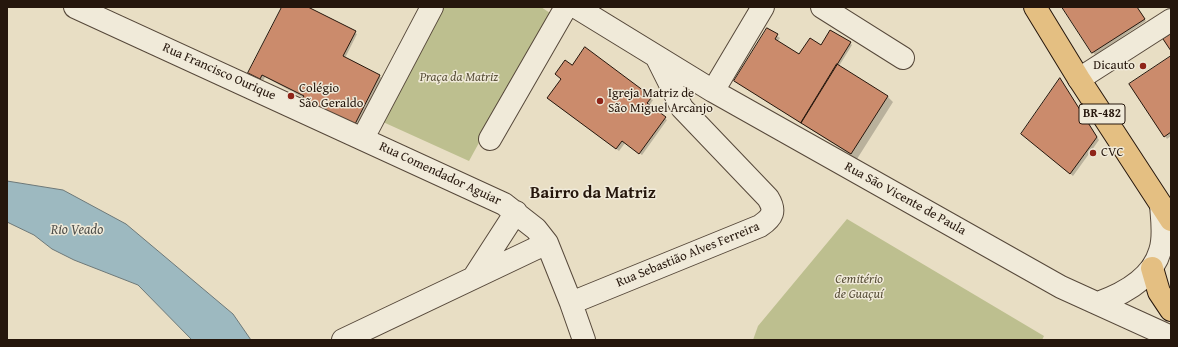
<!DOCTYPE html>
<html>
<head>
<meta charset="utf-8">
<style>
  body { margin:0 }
  #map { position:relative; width:1178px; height:347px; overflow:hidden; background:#e8dec4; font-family:"Gentium Book Plus",serif }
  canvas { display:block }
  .frame { position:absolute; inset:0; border:8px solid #25160c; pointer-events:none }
</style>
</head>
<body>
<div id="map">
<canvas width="1178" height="347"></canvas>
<div class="frame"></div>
</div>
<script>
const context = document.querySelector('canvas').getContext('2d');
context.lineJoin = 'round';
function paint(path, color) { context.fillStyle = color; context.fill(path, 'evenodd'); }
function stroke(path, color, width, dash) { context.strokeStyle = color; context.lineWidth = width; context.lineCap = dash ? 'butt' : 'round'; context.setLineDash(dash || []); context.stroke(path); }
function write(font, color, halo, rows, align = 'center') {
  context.font = font + ' "Gentium Book Plus",serif'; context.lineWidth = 3; context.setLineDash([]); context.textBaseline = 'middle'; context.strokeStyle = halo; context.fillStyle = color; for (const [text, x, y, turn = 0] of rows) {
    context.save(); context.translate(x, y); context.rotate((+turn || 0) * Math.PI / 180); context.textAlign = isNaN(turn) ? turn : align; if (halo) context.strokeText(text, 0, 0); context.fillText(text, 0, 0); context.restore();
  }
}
paint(new Path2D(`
  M444 7H541L550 13 469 161 383 122 415 57Z
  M847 219 1044 336 1042 340H753L758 326Z`), '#bdbf8f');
const water = new Path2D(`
  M7 181 63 190 126 224 233 314 251 340H192L138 285 74 260 52 249 34 235 7 222Z`);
paint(water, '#9db9c0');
stroke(water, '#6d7878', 1);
paint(new Path2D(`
  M283 7H305L357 34 345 58 382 78 357 127 265 77 263 81 249 73Z
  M1063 7H1137L1146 21 1095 55Z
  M767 29 780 38 777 42 800 56 821 46 850 43 852 45 839 66 888 97 893 102 857 159 735 81Z
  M1171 58V136L1167 139 1165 136Z
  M572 66 653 100 649 106 667 120 642 155 625 143 619 151 551 101Z
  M1062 82 1099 140 1073 176 1025 136Z`), '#0003');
const building = new Path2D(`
  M282 7H308L356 31 343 56 380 75 354 126 302 99 304 96 262 75 260 79 248 73Z
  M1062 7H1137L1145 19 1092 53Z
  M767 28 778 34 775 39 799 54 810 38 821 45 830 30 851 42 801 123 734 81Z
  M1171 34V51L1163 39Z
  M585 47 652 97 647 103 666 117 639 154 622 141 616 149 547 98 561 79 555 74 565 60 572 65Z
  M1171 56V132L1164 137 1129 84Z
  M837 64 888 96 851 154 801 123Z
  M1060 78 1097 137 1070 174 1021 134Z`);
paint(building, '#cb8b6c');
stroke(building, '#25160c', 1);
const minor = new Path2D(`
  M75 7 504 204 536 229 547 243 571 303 584 340
  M576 7 713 91 1061 287 1171 337
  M822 7 903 58
  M1079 79 1171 20
  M713 91 763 7
  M363 138 432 7
  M490 139 566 7
  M474 277 516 212
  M571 303 760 226C773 217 776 211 768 198L682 108 657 58
  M1098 303C1123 294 1152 279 1160 251 1165 237 1162 220 1161 205
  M343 340 547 243`);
const highway = new Path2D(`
  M1035 7 1079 79 1171 220
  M1152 268 1159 292 1171 310`);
stroke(minor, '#56483a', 24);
stroke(highway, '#25160c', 24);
stroke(minor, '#f0ead9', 22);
stroke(highway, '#e4bf82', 22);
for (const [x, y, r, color] of [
  [1143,66,4,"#8f2418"],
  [291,96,4,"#8f2418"],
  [600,101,4,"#8f2418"],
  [1093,153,4,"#8f2418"]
]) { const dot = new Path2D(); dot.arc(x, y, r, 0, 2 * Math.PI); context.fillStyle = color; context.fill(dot); stroke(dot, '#f0ead9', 1.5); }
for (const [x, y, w] of [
  [1102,114,46]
]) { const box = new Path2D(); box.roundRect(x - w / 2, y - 10, w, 20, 3); context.fillStyle = '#f0ead9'; context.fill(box); stroke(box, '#25160c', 1); }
write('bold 12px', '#25160c', null, [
  ["BR-482",1102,114]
]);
write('13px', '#25160c', '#f0ead9', [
  ["Dicauto",1135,66,"right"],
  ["Colégio",299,89],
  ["São Geraldo",299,104],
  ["Igreja Matriz de",608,94],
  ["São Miguel Arcanjo",608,109],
  ["CVC",1101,153]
], 'left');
write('13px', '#25160c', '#f0ead9', [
  ["Rua Francisco Ourique",219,72,24],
  ["Rua Comendador Aguiar",440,174,25],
  ["Rua São Vicente de Paula",905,199,29],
  ["Rua Sebastião Alves Ferreira",688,255,-22]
]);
write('italic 13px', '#5a513a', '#f0ead9', [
  ["Praça da Matriz",459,78],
  ["Cemitério",859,280],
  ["de Guaçuí",859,295]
]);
write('italic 14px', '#4f4f4b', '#f0ead9', [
  ["Rio Veado",77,230]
]);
write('bold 17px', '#25160c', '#f0ead9', [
  ["Bairro da Matriz",593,194]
]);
</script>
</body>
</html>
